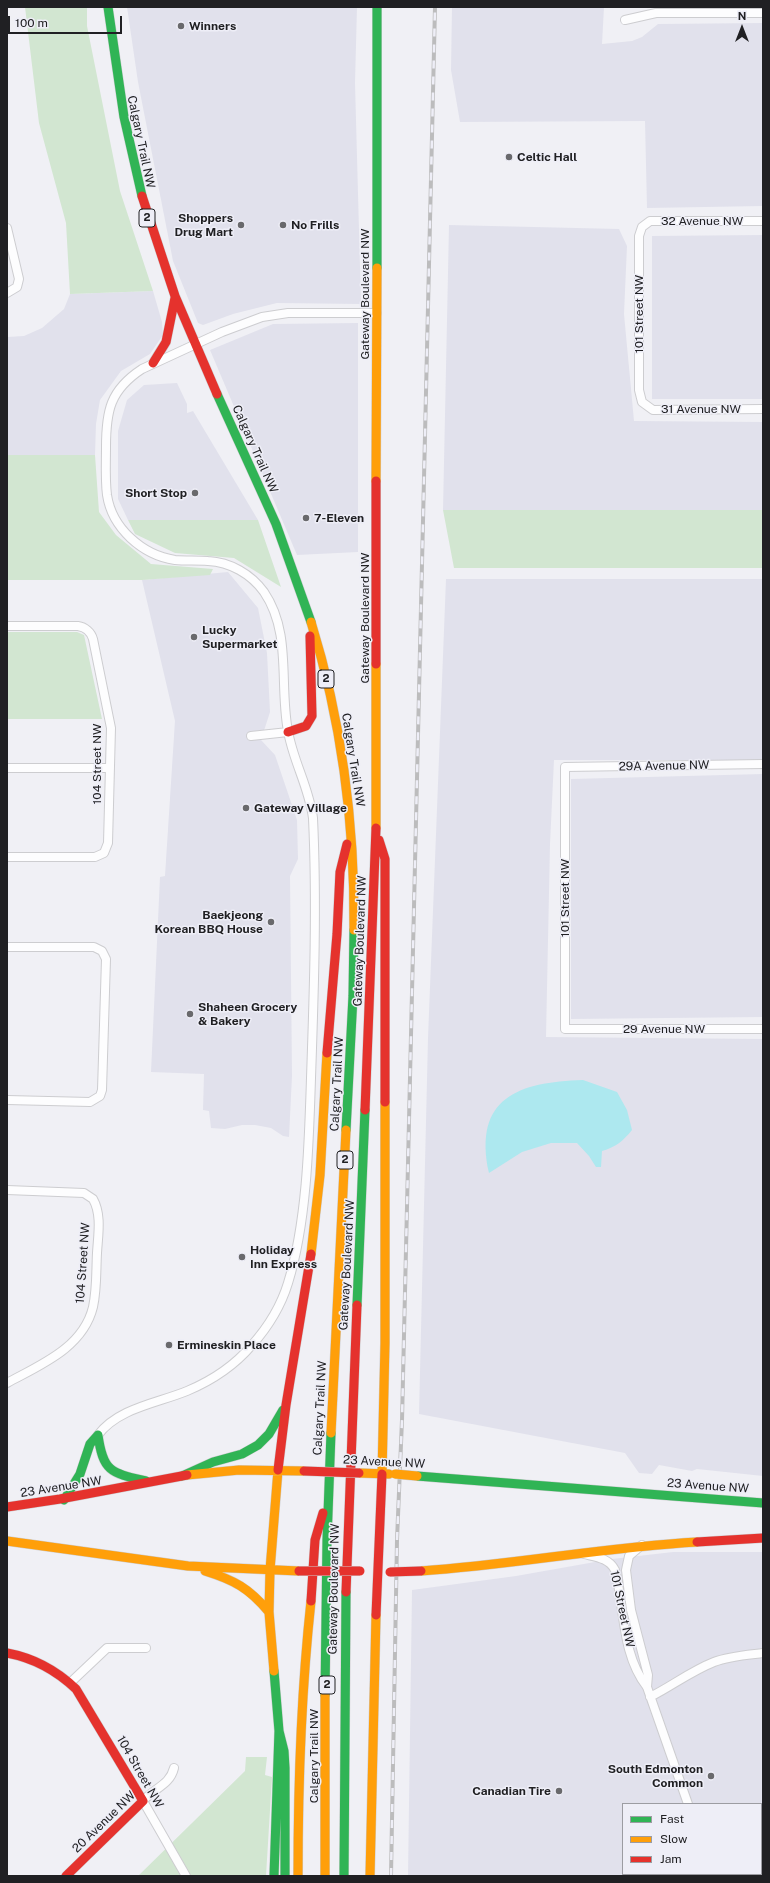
<!DOCTYPE html>
<html>
<head>
<meta charset="utf-8">
<style>
  body { margin:0 }
  #map { position:relative; width:770px; height:1883px; overflow:hidden; background:#f0f0f5; font-family:"Public Sans",sans-serif }
  canvas { display:block }
  .frame { position:absolute; inset:0; border:8px solid #202023; pointer-events:none }
  .legend { position:absolute; left:622px; top:1803px; width:140px; height:72px; box-sizing:border-box; background:#eeeef7; border:1px solid #9c9ca2; margin:0; padding:5px 7px; list-style:none; font-size:12px; color:#202023 }
  .legend li { display:flex; align-items:center; gap:8px; height:20px }
  .legend b { width:20px; border:1px solid #9c9ca2 }
  .north { position:absolute; left:722px; top:8px; width:40px; height:40px; -webkit-text-stroke:3px #eeeef7; paint-order:stroke; rotate:0deg; font-size:11px; font-weight:700; line-height:16px; text-align:center; color:#202023 }
  .north::after { content:''; display:block; margin:auto; width:14px; height:18px; background:#202023; clip-path:polygon(50% 0,100% 100%,50% 72%,0 100%) }
  .scale { position:absolute; left:8px; top:16px; width:114px; height:18px; box-sizing:border-box; border:2px solid #202023; border-top:0; padding-left:5px; font-size:12px; line-height:14px; white-space:nowrap; color:#202023; -webkit-text-stroke:3px #eeeef7; paint-order:stroke }
</style>
</head>
<body>
<div id="map">
<canvas width="770" height="1883"></canvas>
<div class="frame"></div>
<ul class="legend">
<li><b style="height:5px;background:#30b455"></b>Fast</li>
<li><b style="height:5px;background:#ff9f0a"></b>Slow</li>
<li><b style="height:5px;background:#e5322d"></b>Jam</li>
</ul>
<div class="north">N</div>
<div class="scale">100 m</div>
</div>
<script>
const context = document.querySelector('canvas').getContext('2d');
context.lineJoin = 'round';
function paint(path, color) { context.fillStyle = color; context.fill(path, 'evenodd'); }
function stroke(path, color, width, dash) { context.strokeStyle = color; context.lineWidth = width; context.lineCap = dash ? 'butt' : 'round'; context.setLineDash(dash || []); context.stroke(path); }
function write(font, color, halo, rows, align = 'center') {
  context.font = font + ' "Public Sans",sans-serif'; context.lineWidth = 3; context.setLineDash([]); context.textBaseline = 'middle'; context.strokeStyle = halo; context.fillStyle = color; for (const [text, x, y, turn = 0] of rows) {
    context.save(); context.translate(x, y); context.rotate((+turn || 0) * Math.PI / 180); context.textAlign = isNaN(turn) ? turn : align; if (halo) context.strokeText(text, 0, 0); context.fillText(text, 0, 0); context.restore();
  }
}
paint(new Path2D(`
  M127 7H357L355 83 361 304 277 303 233 314 203 325 198 323 173 261 138 82Z
  M452 7H604L602 44 632 41 642 37 658 24 763 23V206L647 208 645 121 460 122 451 70Z
  M449 225 619 229 627 246 624 314 634 421 763 422V510H443Z
  M763 235V399H652V236Z
  M153 291 162 322 163 335 150 354 121 371 100 400 96 424 95 455H7V337L24 336 42 328 64 309 70 294Z
  M358 323V552L297 555 210 350 273 324Z
  M177 383 187 404V413L193 411 258 520H128L118 499V431L127 400 144 385Z
  M228 572 258 608 267 653 270 712 261 740 275 755 297 820 298 859 290 876 292 1076 289 1137 283 1136 271 1128 255 1125H242L225 1129 211 1128 209 1111 203 1110 204 1074 151 1072 160 877 165 876 175 721 142 580Z
  M446 579H763V760H554L550 844 546 1037 763 1039V1476L697 1469 692 1471 659 1465 652 1474 639 1473 625 1453 419 1414 428 1038Z
  M763 774V1017L571 1019V779Z
  M673 1552H763V1876H408L412 1590 516 1576 612 1559ZM623 1804H761V1874H623Z`), '#e1e1ec');
paint(new Path2D(`
  M25 7H87V26L120 191 153 291 70 294 66 223 39 123Z
  M7 455H95L99 512 116 535 151 564 213 569 210 575 142 580H7Z
  M443 510H763V568H454Z
  M128 520H258L281 587 234 558 175 553 135 534Z
  M7 632H77L84 635 102 719H7Z
  M246 1757H267L265 1775 272 1777 266 1876H138L245 1771Z`), '#d2e6d1');
paint(new Path2D(`
  M583 1080 617 1092 627 1110 632 1130C623 1141 616 1147 602 1151L601 1167H596L589 1156 577 1143H551L522 1152 489 1173C473 1098 518 1082 583 1080Z`), '#ade8ef');
const street = new Path2D(`
  M625 20 656 13H763
  M763 221H650L642 227 639 236V390L642 402 653 410 763 409
  M7 228 19 279 17 287 7 293
  M7 626H78C85 627 91 632 93 639L111 728 108 843 104 853 95 857H7
  M251 736 288 732
  M763 764 565 767V1029H763
  M7 768H110
  M7 947H94L102 951 106 959 102 1090 100 1096 90 1102 7 1100
  M7 1190 84 1193 93 1199C102 1215 98 1235 97 1253 96 1271 97 1289 93 1307 83 1348 40 1365 7 1383
  M98 1435C118 1408 158 1403 187 1391 211 1381 235 1365 252 1345 268 1327 281 1306 288 1283 307 1222 309 1142 311 1078 314 991 317 904 313 818 309 787 293 761 288 731 279 685 292 633 264 592 251 574 230 562 208 561 197 560 186 561 175 560 142 555 112 528 107 495 105 479 106 463 106 447 106 411 110 390 142 369L222 332 262 317 288 313H377
  M642 1545 629 1556 626 1570 631 1610 648 1675 647 1687
  M584 1554C596 1557 609 1558 615 1570 625 1608 621 1654 647 1687L688 1804
  M70 1683 107 1648H146
  M650 1697C672 1686 691 1671 714 1662 729 1656 746 1655 763 1653
  M174 1768C170 1785 154 1788 143 1801L186 1876
  M761 1839H763
  M713 1874V1876`);
const fast = new Path2D(`
  M108 7 124 117 142 196
  M377 268V7
  M217 394 276 524 311 622
  M346 1130 353 996 354 930
  M357 1305 365 1110
  M98 1435C103 1472 111 1473 146 1481
  M182 1476 213 1462 242 1454 258 1445 269 1434 283 1410
  M417 1476 763 1503
  M64 1500 80 1474 90 1444 98 1435
  M274 1671 279 1731 284 1751 285 1768V1876
  M325 1695 327 1540 331 1433
  M274 1876 279 1731
  M344 1876 346 1592`);
const slow = new Path2D(`
  M376 481 377 268
  M311 622C342 722 355 825 354 930
  M376 828V664
  M311 1254 320 1175 327 1053
  M331 1433 346 1130
  M359 1473 389 1474
  M382 1474 385 1343V1102
  M187 1475 239 1470 304 1471
  M7 1541 188 1566 299 1571
  M205 1571C234 1580 249 1588 269 1612
  M421 1571C513 1565 605 1547 697 1542
  M274 1671 269 1612 270 1570 278 1470
  M298 1876C298 1784 301 1693 311 1601
  M325 1876V1695
  M370 1876 376 1615`);
const jam = new Path2D(`
  M142 196 175 296 217 394
  M153 363 166 342 175 298
  M376 664V481
  M288 732 306 726 312 716 310 636
  M379 840 385 859V1102
  M327 1053 337 934 340 872 347 844
  M365 1110 376 828
  M278 1470 286 1405 311 1254
  M7 1507 60 1499 187 1475
  M697 1542 763 1538
  M346 1592 357 1305
  M311 1601 315 1540 323 1513
  M376 1615 382 1474
  M7 1653C34 1658 56 1670 76 1689L143 1801 66 1876`);
stroke(street, '#cdcdd0', 10);
stroke(fast, '#cdcdd0', 10);
stroke(slow, '#cdcdd0', 10);
stroke(jam, '#cdcdd0', 10);
stroke(street, '#fdfdfe', 8);
stroke(fast, '#30b455', 9);
stroke(slow, '#ff9f0a', 9);
stroke(jam, '#e5322d', 9);
const rail = new Path2D(`
  M391 1876 397 1540 402 1420 435 7`);
stroke(rail, '#bcbcbd', 4);
stroke(rail, '#eeeef7', 2.5, [8]);
const slowBridge = new Path2D(`
  M395 1474 417 1476`);
const jamBridge = new Path2D(`
  M304 1471 359 1473
  M299 1571H360
  M390 1572 421 1571`);
stroke(slowBridge, '#cdcdd0', 10, []);
stroke(jamBridge, '#cdcdd0', 10, []);
stroke(slowBridge, '#ff9f0a', 9);
stroke(jamBridge, '#e5322d', 9);
for (const [x, y, r, color] of [
  [181,26,4,"#69696c"],
  [509,157,4,"#69696c"],
  [241,225,4,"#69696c"],
  [283,225,4,"#69696c"],
  [195,493,4,"#69696c"],
  [306,518,4,"#69696c"],
  [194,637,4,"#69696c"],
  [246,808,4,"#69696c"],
  [271,922,4,"#69696c"],
  [190,1014,4,"#69696c"],
  [242,1257,4,"#69696c"],
  [169,1345,4,"#69696c"],
  [711,1776,4,"#69696c"],
  [559,1791,4,"#69696c"]
]) { const dot = new Path2D(); dot.arc(x, y, r, 0, 2 * Math.PI); context.fillStyle = color; context.fill(dot); stroke(dot, '#eeeef7', 1.5); }
for (const [x, y, w] of [
  [147,218,16],
  [326,679,16],
  [345,1160,16],
  [327,1685,16]
]) { const box = new Path2D(); box.roundRect(x - w / 2, y - 9, w, 18, 3); context.fillStyle = '#eeeef7'; context.fill(box); stroke(box, '#202023', 1); }
write('bold 11px', '#202023', null, [
  ["2",147,218],
  ["2",326,679],
  ["2",345,1160],
  ["2",327,1685]
]);
write('bold 12px', '#202023', '#eeeef7', [
  ["Winners",189,26],
  ["Celtic Hall",517,157],
  ["Shoppers",233,218,"right"],
  ["Drug Mart",233,232,"right"],
  ["No Frills",291,225],
  ["Short Stop",187,493,"right"],
  ["7-Eleven",314,518],
  ["Lucky",202,630],
  ["Supermarket",202,644],
  ["Gateway Village",254,808],
  ["Baekjeong",263,915,"right"],
  ["Korean BBQ House",263,929,"right"],
  ["Shaheen Grocery",198,1007],
  ["& Bakery",198,1021],
  ["Holiday",250,1250],
  ["Inn Express",250,1264],
  ["Ermineskin Place",177,1345],
  ["South Edmonton",703,1769,"right"],
  ["Common",703,1783,"right"],
  ["Canadian Tire",551,1791,"right"]
], 'left');
write('12px', '#202023', '#eeeef7', [
  ["Calgary Trail NW",141,142,78],
  ["32 Avenue NW",702,221],
  ["Gateway Boulevard NW",365,294,-90],
  ["101 Street NW",639,314,-90],
  ["31 Avenue NW",701,409],
  ["Calgary Trail NW",255,449,66],
  ["Gateway Boulevard NW",365,618,-90],
  ["Calgary Trail NW",353,760,81],
  ["104 Street NW",97,764,-90],
  ["29A Avenue NW",664,766,-1],
  ["101 Street NW",565,898,-90],
  ["Gateway Boulevard NW",360,941,-88],
  ["29 Avenue NW",664,1029],
  ["Calgary Trail NW",337,1084,-87],
  ["104 Street NW",83,1263,-86],
  ["Gateway Boulevard NW",347,1265,-87],
  ["Calgary Trail NW",320,1408,-87],
  ["23 Avenue NW",384,1462,3],
  ["23 Avenue NW",708,1486,4],
  ["23 Avenue NW",61,1487,-9],
  ["Gateway Boulevard NW",334,1589,-89],
  ["101 Street NW",622,1609,78],
  ["Calgary Trail NW",314,1756,-90],
  ["104 Street NW",140,1772,60],
  ["20 Avenue NW",104,1822,-44]
]);
</script>
</body>
</html>
